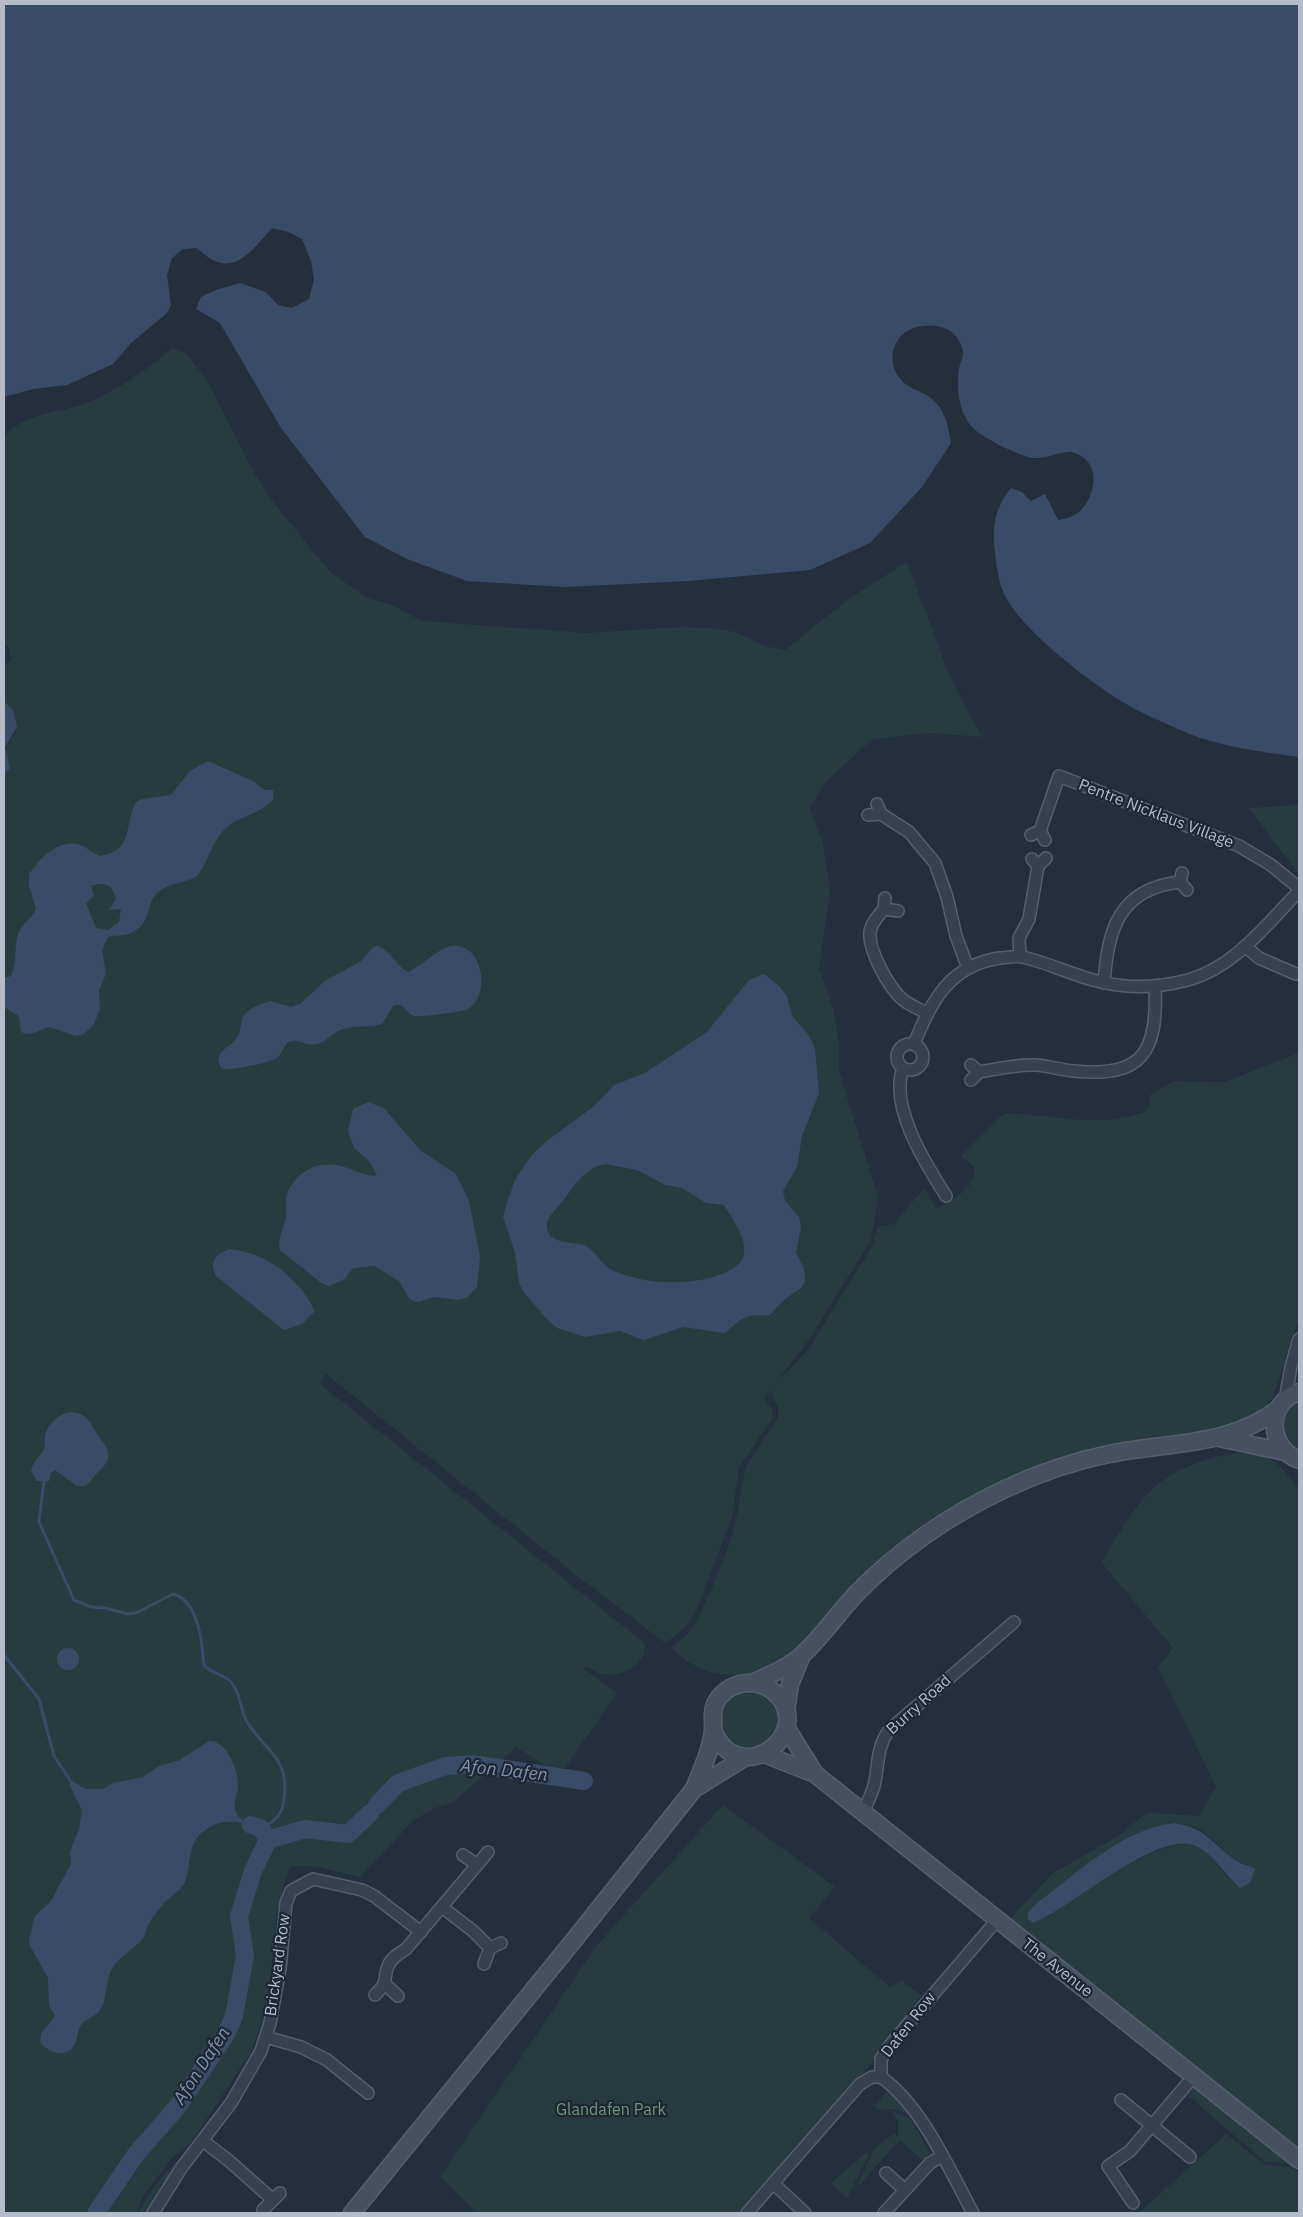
<!DOCTYPE html>
<html>
<head>
<meta charset="utf-8">
<style>
  body { margin:0 }
  #map { position:relative; width:1303px; height:2217px; overflow:hidden; background:#242f3e; font-family:"IBM Plex Sans",sans-serif }
  canvas { display:block }
  .frame { position:absolute; inset:0; border:5px solid #b4bcc9; pointer-events:none }
</style>
</head>
<body>
<div id="map">
<canvas width="1303" height="2217"></canvas>
<div class="frame"></div>
</div>
<script>
const context = document.querySelector('canvas').getContext('2d');
context.lineJoin = 'round';
function paint(path, color) { context.fillStyle = color; context.fill(path, 'evenodd'); }
function stroke(path, color, width, dash) { context.strokeStyle = color; context.lineWidth = width; context.lineCap = dash ? 'butt' : 'round'; context.setLineDash(dash || []); context.stroke(path); }
function write(font, color, halo, rows, align = 'center') {
  context.font = font + ' "IBM Plex Sans",sans-serif'; context.lineWidth = 4.5; context.setLineDash([]); context.textBaseline = 'middle'; context.strokeStyle = halo; context.fillStyle = color; for (const [text, x, y, turn = 0] of rows) {
    context.save(); context.translate(x, y); context.rotate((+turn || 0) * Math.PI / 180); context.textAlign = isNaN(turn) ? turn : align; if (halo) context.strokeText(text, 0, 0); context.fillText(text, 0, 0); context.restore();
  }
}
paint(new Path2D(`
  M173 348 186 353 207 380 252 469 270 498 329 571 367 598 392 605 422 621 587 633 681 627 712 628 735 632 764 646 785 650 850 598 907 562 950 677 982 737 929 733 873 739 826 781 810 808 823 843 830 892 819 968 833 1008 839 1042V1071L878 1197 871 1240 808 1341 777 1382 808 1350 873 1245 878 1227 894 1224 924 1188 936 1209C952 1199 977 1189 974 1167L961 1156 1000 1117 1006 1113C1052 1115 1104 1129 1147 1111L1151 1094 1174 1081 1225 1082 1299 1053V1318L1272 1399 1263 1408 1236 1426 1113 1446 1032 1471 860 1580 788 1659 745 1677 709 1672 688 1662 670 1648 687 1635 698 1619 712 1588 733 1534 746 1466 778 1418V1406L772 1396 771 1390 764 1399 772 1409V1419L739 1467 732 1517 697 1609C689 1624 679 1634 665 1643L580 1578 326 1374 320 1384 644 1643C649 1666 618 1679 599 1673 595 1672 590 1668 585 1666L584 1669 617 1693 560 1775 516 1747 452 1803 432 1809 412 1822 360 1877 313 1866H290L276 1913 275 1948 263 2020 250 2054 192 2141 172 2158 144 2195 136 2213H4V774L10 768 5 748 16 731 8 704 4 701V666L11 660 9 647 4 644V436C31 409 60 415 92 401 122 388 147 368 173 348Z
  M1299 805V874L1249 808Z
  M1299 1397V1454L1291 1450 1279 1427 1290 1403Z
  M1235 1453C1270 1452 1279 1463 1299 1489V2148H1293L1008 1921 1053 1873 1120 1835 1142 1816 1150 1813 1199 1816 1216 1787 1158 1668 1173 1648 1101 1562C1115 1541 1128 1515 1145 1497 1167 1471 1202 1459 1235 1453ZM1174 1823C1183 1824 1193 1825 1201 1830 1218 1841 1228 1860 1249 1865L1230 1880C1220 1868 1209 1851 1194 1845 1163 1834 1072 1899 1045 1919L1037 1903 1125 1840Z
  M721 1720a29 29 0 1 1 58 0a29 29 0 1 1-58 0Z
  M723 1805 835 1887 809 1918 890 1987 902 1981 921 1995 850 2092 745 2213H478L440 2177 597 1945Z
  M1192 2086H1193L1292 2164 1264 2161 1186 2094Z
  M888 2090 903 2103 909 2114 896 2109 877 2110 875 2105Z
  M893 2112 910 2118 930 2153 923 2161 898 2138V2120L894 2116Z
  M893 2134 896 2135 899 2141 856 2188 875 2148Z
  M1226 2134 1264 2164 1291 2167 1299 2173V2213H1139Z
  M188 2150 148 2213H138C150 2189 169 2168 188 2150Z
  M867 2152 869 2154 847 2198 831 2183Z`), '#263c3f');
paint(new Path2D(`
  M4 4H1299V757C1262 752 1220 747 1185 732 1162 722 1137 711 1116 698 1083 676 1016 626 1002 589 998 578 996 563 995 552 992 527 995 507 1011 488L1022 492 1031 501 1045 494 1058 520C1070 518 1079 515 1086 504 1096 488 1098 464 1079 455 1076 454 1073 451 1069 452 1056 453 1045 459 1032 458 1020 456 983 438 974 429 959 414 956 389 959 369 960 363 964 356 963 351 958 330 942 324 923 326 894 328 882 362 903 382 913 391 926 391 937 404 947 416 948 428 951 443L922 487 870 543 810 570 688 581 565 587 467 581 407 559 365 537 281 428 220 323 196 309 201 297 216 290 240 283 266 292 278 305 292 308 309 299 314 280 311 261 302 239 288 232 272 228C248 255 231 281 197 248L183 249 172 258 167 275 171 305 167 313 131 343 113 364 67 385 33 389 4 397Z
  M4 701 13 710 17 727 5 747 10 768 4 774Z
  M208 761 253 781 264 790H273V799C261 815 238 815 224 830 211 843 208 864 196 877 184 883 165 884 156 894 146 905 151 925 131 933 124 937 116 934 108 937L102 950 106 974 99 990 100 1009 94 1024 83 1035 76 1036 50 1027C39 1028 34 1038 21 1032L19 1016 4 1007V978L11 976C18 962 13 946 19 932 23 923 32 918 36 909L29 886V874C41 858 60 836 82 846 89 849 94 854 100 856 134 851 124 824 136 802L142 799 171 795 190 771ZM98 884C110 883 113 888 116 899L109 910 121 909 119 922 108 930 96 928 86 903 94 896 91 886Z
  M377 946C391 950 395 965 408 972 424 966 442 942 459 946 485 951 489 997 468 1009 463 1012 421 1017 415 1016 405 1014 405 1001 393 1006L382 1024C370 1028 356 1025 343 1029 333 1032 326 1042 317 1044 306 1047 299 1038 291 1041 284 1043 283 1053 277 1058 269 1063 228 1072 221 1068L218 1059C221 1049 229 1047 236 1039 241 1033 240 1027 242 1020 245 1009 260 1004 271 1001L291 1007 300 1004 326 980 360 962 373 947Z
  M764 974 780 987 787 996 792 1016 809 1035 815 1049 819 1093 802 1136 797 1167 783 1191 785 1201 799 1217 801 1227 796 1253 804 1268 805 1281 802 1287 784 1300 769 1316C748 1313 741 1318 725 1333L683 1327 644 1340 620 1331 585 1337 557 1328 548 1320 525 1294 519 1283 515 1252 503 1217 508 1199 516 1178 531 1156 548 1140 593 1107 614 1085 645 1073 707 1032 749 980ZM605 1164 637 1170 665 1185 682 1188 706 1203 724 1205C732 1219 747 1238 744 1254 739 1279 683 1284 662 1282 647 1281 628 1277 614 1271 603 1267 597 1252 586 1246 575 1241 554 1245 548 1232 542 1218 559 1208 566 1197 575 1183 588 1167 605 1164Z
  M368 1102 384 1108 420 1150 456 1174 469 1201 480 1257 477 1287 468 1297 459 1300 434 1297 419 1302 413 1301 408 1297 400 1282 375 1266 353 1268 345 1279 329 1286 320 1282 280 1250C277 1238 284 1229 286 1217 287 1209 285 1200 287 1194 295 1173 314 1162 336 1165 350 1167 362 1176 377 1176L370 1162 354 1148 348 1131 353 1109Z
  M229 1249C266 1252 299 1278 315 1311L302 1324 284 1330 216 1276C209 1261 215 1255 229 1249Z
  M70 1412C87 1413 88 1420 96 1432 107 1449 117 1456 98 1472 93 1476 91 1483 85 1486H77L55 1470 51 1473 49 1481H37L31 1471C33 1462 38 1459 43 1451 46 1445 44 1441 45 1435 48 1423 59 1414 70 1412Z
  M57 1659a11 11 0 1 1 22 0a11 11 0 1 1-22 0Z
  M209 1741C226 1740 239 1770 238 1786 238 1795 232 1802 236 1812 239 1819 245 1822 251 1825 233 1820 220 1819 204 1831 186 1845 192 1863 185 1882 181 1891 170 1896 164 1903 159 1909 152 1918 148 1925 146 1929 146 1934 143 1938 134 1949 120 1956 113 1967 104 1980 109 1997 100 2010 95 2018 84 2018 80 2027 76 2034 78 2045 70 2050 60 2058 46 2050 40 2042L42 2032 55 2016 49 2005 48 1978 30 1946 29 1940 35 1916 51 1901 71 1864 70 1852 79 1829 82 1810 70 1786V1780L86 1789H103L113 1783 143 1777 159 1766 180 1760Z
  M1174 1823C1206 1827 1213 1845 1237 1861 1243 1865 1249 1865 1255 1869L1250 1883 1240 1888C1225 1875 1214 1855 1196 1846 1159 1828 1069 1910 1033 1923L1028 1919V1913L1037 1903C1077 1873 1124 1828 1174 1823Z`), '#394c67');
stroke(new Path2D(`
  M44 1481 39 1522 74 1600 91 1607 105 1608 128 1614 136 1613 173 1594C199 1601 202 1643 204 1665 210 1673 223 1674 230 1681 240 1691 240 1708 246 1720 264 1752 290 1755 284 1800 283 1814 273 1823 261 1828
  M4 1655 39 1699 54 1756 70 1780`), '#394c67', 3);
stroke(new Path2D(`
  M377 1805 398 1783 446 1766 472 1764 584 1781
  M251 1825 261 1828 268 1840 305 1829 348 1834 370 1813
  M96 2213 136 2154 178 2106 226 2034 234 2016 245 1955 239 1916 253 1871 268 1840`), '#394c67', 18);
const minor = new Path2D(`
  M881 814 909 832 935 863 947 897 956 936 968 968
  M868 815 881 814 877 804
  M1040 831 1059 776 1239 846 1271 865 1299 888
  M1031 835 1040 831 1045 840
  M1032 859 1038 866 1046 858
  M1182 873 1180 882 1187 890
  M885 898 884 909C879 915 871 923 870 932 868 950 889 988 903 1000 910 1005 919 1009 926 1013
  M884 909 898 911
  M1245 946 1259 958 1296 974
  M1020 956 1019 938 1029 919 1038 866
  M1104 983C1108 930 1118 889 1180 882
  M914 1044C931 1001 950 965 1000 958 1007 958 1016 955 1022 957 1051 963 1077 978 1106 983 1133 989 1161 987 1188 980 1235 967 1267 924 1299 891
  M897 1057a13 13 0 1 1 26 0a13 13 0 1 1-26 0Z
  M903 1068C889 1106 925 1163 946 1196
  M979 1072C997 1069 1017 1064 1036 1065 1049 1066 1061 1070 1074 1071 1143 1078 1158 1052 1155 986
  M971 1080 979 1072 971 1065
  M1285 1400 1291 1367 1299 1339
  M863 1812C867 1804 871 1795 874 1786 879 1765 876 1748 889 1730L1014 1622
  M463 1855 477 1865
  M442 1907 473 1931 490 1948 501 1943
  M484 1964 490 1948
  M386 1985 398 1996
  M375 1995C390 1980 382 1981 388 1966 391 1958 400 1953 406 1949L488 1852
  M266 2037 301 2047 327 2060 368 2093
  M881 2077V2059L890 2045 997 1920
  M881 2077C922 2106 949 2169 973 2213
  M1121 2100 1190 2157
  M203 2141 228 2160 272 2199
  M886 2173 905 2190
  M773 2183 805 2213
  M1133 2203 1108 2166 1130 2151 1193 2077
  M263 2210 280 2193
  M153 2213 182 2167 231 2103 261 2051 270 2023 280 1969 286 1903 291 1891 313 1879 362 1890 374 1896 421 1932
  M747 2213 860 2084 872 2077H881
  M884 2213 930 2163 942 2156`);
const secondary = new Path2D(`
  M1299 1392C1265 1403 1268 1448 1299 1460
  M1219 1438 1285 1452
  M752 1683C769 1675 788 1668 802 1655 822 1637 838 1613 857 1593 899 1550 950 1515 1005 1489 1037 1474 1074 1461 1109 1454 1166 1442 1230 1447 1278 1409
  M786 1711 790 1684 802 1655
  M786 1727 815 1774
  M764 1754 815 1774 1299 2160
  M694 1789 746 1757
  M352 2213 574 1940 694 1789C701 1771 711 1751 713 1731 714 1721 711 1714 715 1704 726 1682 755 1676 774 1692 819 1731 739 1793 713 1730`);
stroke(minor, '#565f6c', 14);
stroke(secondary, '#565f6c', 19);
stroke(minor, '#38414e', 11);
stroke(secondary, '#465061', 16);
write('16px', '#b4bcc9', '#1d2633', [
  ["Pentre Nicklaus Village",1156,814,21],
  ["Burry Road",919,1705,-42],
  ["Brickyard Row",278,1965,-82],
  ["The Avenue",1057,1968,38],
  ["Dafen Row",909,2025,-52]
]);
write('16px', '#6b9a76', '#1d2633', [
  ["Glandafen Park",611,2110]
]);
write('italic 18px', '#7c92b1', '#1d2633', [
  ["Afon Dafen",504,1771,6],
  ["Afon Dafen",202,2066,-57]
]);
</script>
</body>
</html>
